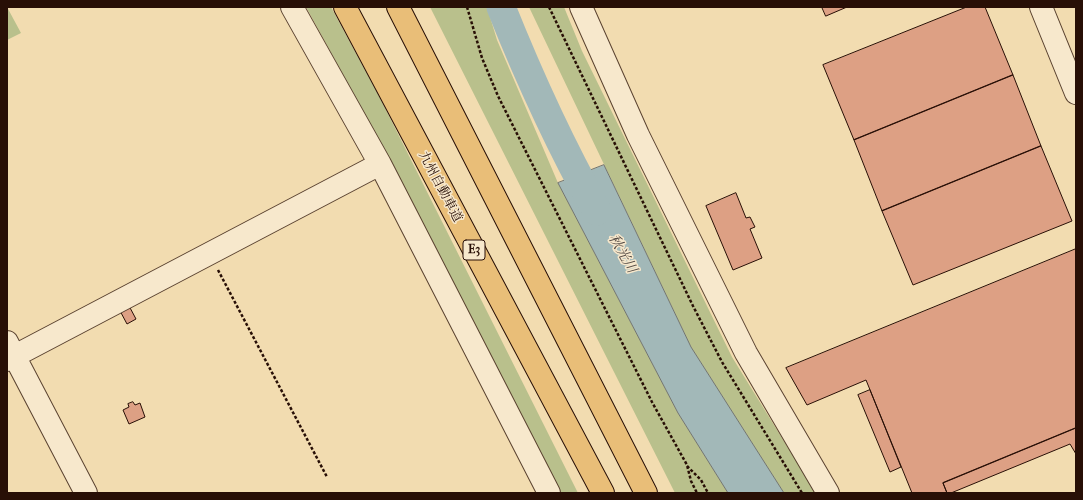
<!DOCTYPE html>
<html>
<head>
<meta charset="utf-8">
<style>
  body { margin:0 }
  #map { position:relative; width:1083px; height:500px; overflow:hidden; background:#f2dcb0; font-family:"IM FELL French Canon",serif }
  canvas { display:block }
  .frame { position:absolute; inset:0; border:8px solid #280f06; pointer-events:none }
</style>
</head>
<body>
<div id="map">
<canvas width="1083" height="500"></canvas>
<div class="frame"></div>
</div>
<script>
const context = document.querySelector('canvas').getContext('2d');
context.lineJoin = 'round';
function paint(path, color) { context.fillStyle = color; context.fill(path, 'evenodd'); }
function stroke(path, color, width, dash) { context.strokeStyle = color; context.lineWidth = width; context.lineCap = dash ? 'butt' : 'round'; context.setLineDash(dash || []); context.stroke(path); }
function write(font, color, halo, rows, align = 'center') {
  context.font = font + ' "IM FELL French Canon","Noto Serif JP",serif'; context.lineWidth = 3; context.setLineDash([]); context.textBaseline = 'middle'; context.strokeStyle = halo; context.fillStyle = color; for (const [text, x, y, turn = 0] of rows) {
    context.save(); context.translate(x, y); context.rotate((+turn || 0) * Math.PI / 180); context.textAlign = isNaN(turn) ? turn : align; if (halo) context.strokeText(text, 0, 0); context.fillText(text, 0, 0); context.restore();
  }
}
paint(new Path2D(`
  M7 7 21 33 7 40Z
  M306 7H331L380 98 578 493H560L358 102Z
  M430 7H487L497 40 558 183 678 413 728 493H675Z
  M529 7H564L582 51 732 357 816 493H784L691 347Z`), '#b9c08c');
const water = new Path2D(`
  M604 165 691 347 784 493H728L678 413 558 183Z`);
paint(water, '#a2b8b8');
stroke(water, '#717471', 1);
stroke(new Path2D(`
  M501 7C529 77 560 145 597 211`), '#a2b8b8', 29);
const building = new Path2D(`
  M822 7H847L826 16Z
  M967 7H985L1013 75 854 140 823 65Z
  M1013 75 1041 146 882 211 854 140Z
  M1041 146 1072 221 913 285 882 211Z
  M736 193 746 218 750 217 755 227 750 229 762 258 733 270 706 206Z
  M1076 249V428L943 483 947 493H912L866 380 807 405 786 368Z
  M128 304 136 319 127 324 119 309Z
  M870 390 901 467 890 472 858 395Z
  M133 402 135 405 140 403 145 417 129 424 123 410 129 407 128 404Z
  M1076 428V454L1070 444 951 493H947L943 483Z`);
paint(building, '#dda084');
stroke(building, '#280f06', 1);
const minor = new Path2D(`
  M292 7 380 164 549 493
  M581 7 638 135 746 353 828 493
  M1041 7 1076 93
  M7 342 86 493
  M7 360 380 164`);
const highway = new Path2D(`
  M345 7 603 493
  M398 7 646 493`);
stroke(minor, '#5a4230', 24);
stroke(highway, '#280f06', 24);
stroke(new Path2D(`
  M467 7 482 58 498 96 652 402 687 465 691 481 697 493
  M549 7 693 306 722 362 802 493
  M218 270 327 477
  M687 466 701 480 708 493`), '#280f06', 2.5, [3, 2]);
stroke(minor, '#f7e8cc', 22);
stroke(highway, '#e9be78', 22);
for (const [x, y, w] of [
  [474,250,22]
]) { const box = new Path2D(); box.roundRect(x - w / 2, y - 10, w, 20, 3); context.fillStyle = '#f7e8cc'; context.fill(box); stroke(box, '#280f06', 1); }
write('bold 12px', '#280f06', null, [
  ["E3",474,250]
]);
write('13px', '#280f06', '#f7e8cc', [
  ["九州自動車道",440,187,62]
]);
write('italic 14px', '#534a44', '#f7e8cc', [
  ["秋光川",622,254,60]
]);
</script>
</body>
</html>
